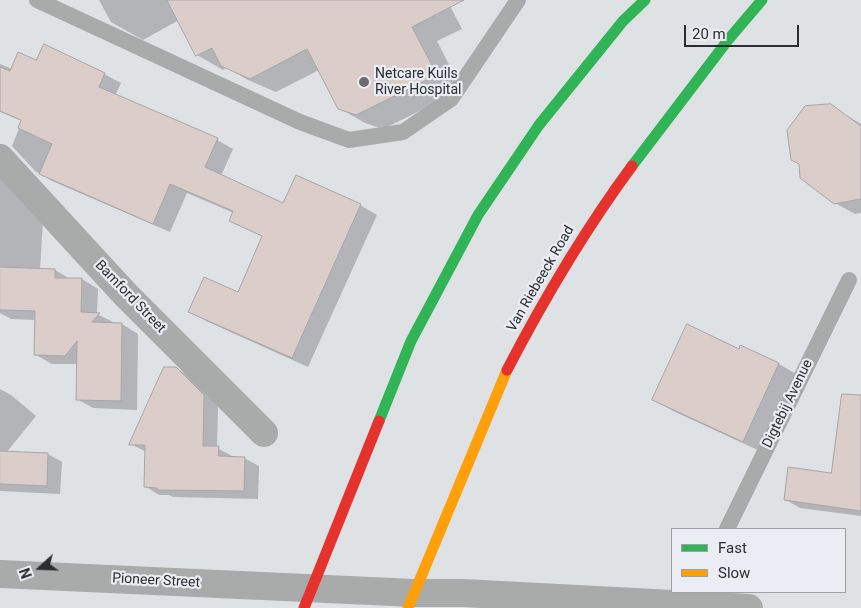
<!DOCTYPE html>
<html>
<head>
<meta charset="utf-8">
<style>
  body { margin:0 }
  #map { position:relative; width:861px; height:608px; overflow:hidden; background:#dfe2e5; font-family:Roboto,sans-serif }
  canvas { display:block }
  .legend { position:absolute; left:671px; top:528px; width:175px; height:65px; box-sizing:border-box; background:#eaeef4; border:1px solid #9ea1a5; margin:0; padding:6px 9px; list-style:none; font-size:15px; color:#2b2d2f }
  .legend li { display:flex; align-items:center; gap:10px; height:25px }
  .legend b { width:25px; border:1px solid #9ea1a5 }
  .north { position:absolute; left:15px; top:543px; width:50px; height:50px; -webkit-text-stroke:4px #eaeef4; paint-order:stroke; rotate:250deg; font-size:14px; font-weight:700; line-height:20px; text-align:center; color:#2b2d2f }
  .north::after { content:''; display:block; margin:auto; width:18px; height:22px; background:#2b2d2f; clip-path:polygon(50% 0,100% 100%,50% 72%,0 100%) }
  .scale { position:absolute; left:684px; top:25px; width:115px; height:22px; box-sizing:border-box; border:2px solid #2b2d2f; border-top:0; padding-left:6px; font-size:15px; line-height:18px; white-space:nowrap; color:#2b2d2f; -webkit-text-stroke:4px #eaeef4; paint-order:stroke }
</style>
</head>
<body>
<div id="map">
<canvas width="861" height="608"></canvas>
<ul class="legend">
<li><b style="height:6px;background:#30b455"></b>Fast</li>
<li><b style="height:6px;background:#ff9f0a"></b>Slow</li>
</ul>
<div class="north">N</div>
<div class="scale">20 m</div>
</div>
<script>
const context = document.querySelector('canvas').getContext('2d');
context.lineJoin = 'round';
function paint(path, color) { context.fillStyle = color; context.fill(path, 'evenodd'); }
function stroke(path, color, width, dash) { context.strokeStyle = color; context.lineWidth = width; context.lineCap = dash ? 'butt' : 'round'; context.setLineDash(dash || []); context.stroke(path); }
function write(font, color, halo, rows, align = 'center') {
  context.font = font + ' Roboto,sans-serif'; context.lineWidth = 4.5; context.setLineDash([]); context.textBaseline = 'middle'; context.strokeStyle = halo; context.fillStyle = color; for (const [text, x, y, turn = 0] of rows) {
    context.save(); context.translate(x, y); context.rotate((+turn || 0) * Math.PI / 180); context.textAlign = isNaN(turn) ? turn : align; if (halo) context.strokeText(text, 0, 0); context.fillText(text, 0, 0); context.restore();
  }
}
paint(new Path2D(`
  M99 0H462L450 6 462 29 437 41 462 90 383 129 365 123 339 108 319 70 276 92 248 80 227 68 223 70 197 55 179 20 143 40 111 22Z
  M37 62 104 74 121 83 115 96 217 140 233 149 221 176 284 205H360L377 215 308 367 206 321 190 311 239 294 263 237 230 221 234 213 187 193 170 232 52 181 35 171 12 146 22 121 0 112V64L12 69Z
  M831 106 861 124V213L855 214 835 203Z
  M0 174 43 220 40 270H55L70 279H82L98 289 97 314 115 323 122 324 138 334 137 410 93 408 77 399 78 364H52L36 355V320L11 319 0 313Z
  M741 347 779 364 798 375 762 452 673 411 654 400 739 350Z
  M175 368 190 376 218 404 217 448 232 456V457L244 458 259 466 258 499 173 497 169 495H159L145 486 146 452 131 444Z
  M0 389 11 395 36 416 6 453 48 454 62 462 60 494 0 491Z
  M861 434V516L800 508 786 500 832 475Z`), '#0003');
const building = new Path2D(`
  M167 0H464L412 27 437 75 356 115 338 109 307 49 250 79 221 66 212 48 196 56Z
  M44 44 105 73 99 87 218 138 205 167 283 203 296 175 361 204 292 358 188 312 204 277 238 292 262 236 229 221 233 211 170 184 153 224 39 174 52 144 18 128 21 120 0 111V67L10 71 18 52 36 60Z
  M831 104 861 126V199L834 204 800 178 799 164 791 160 787 130 805 106Z
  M0 267 55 269V278H82L81 312 100 313 92 322 122 323 121 401 76 400 77 341 65 356 34 355 35 311 0 310Z
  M687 324 739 349 740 345 779 363 743 442 652 400Z
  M164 367H176L204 395 203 446H219L218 456 245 457 244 491 157 490V488L144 487 145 445H129Z
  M842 394 861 395V511L784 500 788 467 831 473Z
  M0 451 48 453 47 486 0 484Z`);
paint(building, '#dbcdca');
stroke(building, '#a6a6a7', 1);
stroke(new Path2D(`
  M37 0 300 122 349 140 403 132 451 99 518 0
  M727 529 849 280`), '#a9aaaa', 16);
stroke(new Path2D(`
  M0 158 125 294 264 433
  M0 574 414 593H463L749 608`), '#a9aaaa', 28);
stroke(new Path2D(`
  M632 166 728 40 762 0
  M379 421 411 341 478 215 539 125 623 21 645 0`), '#30b455', 11);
stroke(new Path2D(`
  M408 608 507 370`), '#ff9f0a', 11);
stroke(new Path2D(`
  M507 370C544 299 584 231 632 166
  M304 608 379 421`), '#e5322d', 11);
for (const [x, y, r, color] of [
  [364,82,6,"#6a6c6f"]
]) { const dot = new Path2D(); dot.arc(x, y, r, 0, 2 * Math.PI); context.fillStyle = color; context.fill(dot); stroke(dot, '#eaeef4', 2); }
write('14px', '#2b2d2f', '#eaeef4', [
  ["Netcare Kuils",375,74],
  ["River Hospital",375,90]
], 'left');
write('14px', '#2b2d2f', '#eaeef4', [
  ["Van Riebeeck Road",541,279,-60],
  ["Bamford Street",130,297,46],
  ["Digtebij Avenue",788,404,-64],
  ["Pioneer Street",156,581,3]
]);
</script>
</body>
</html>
